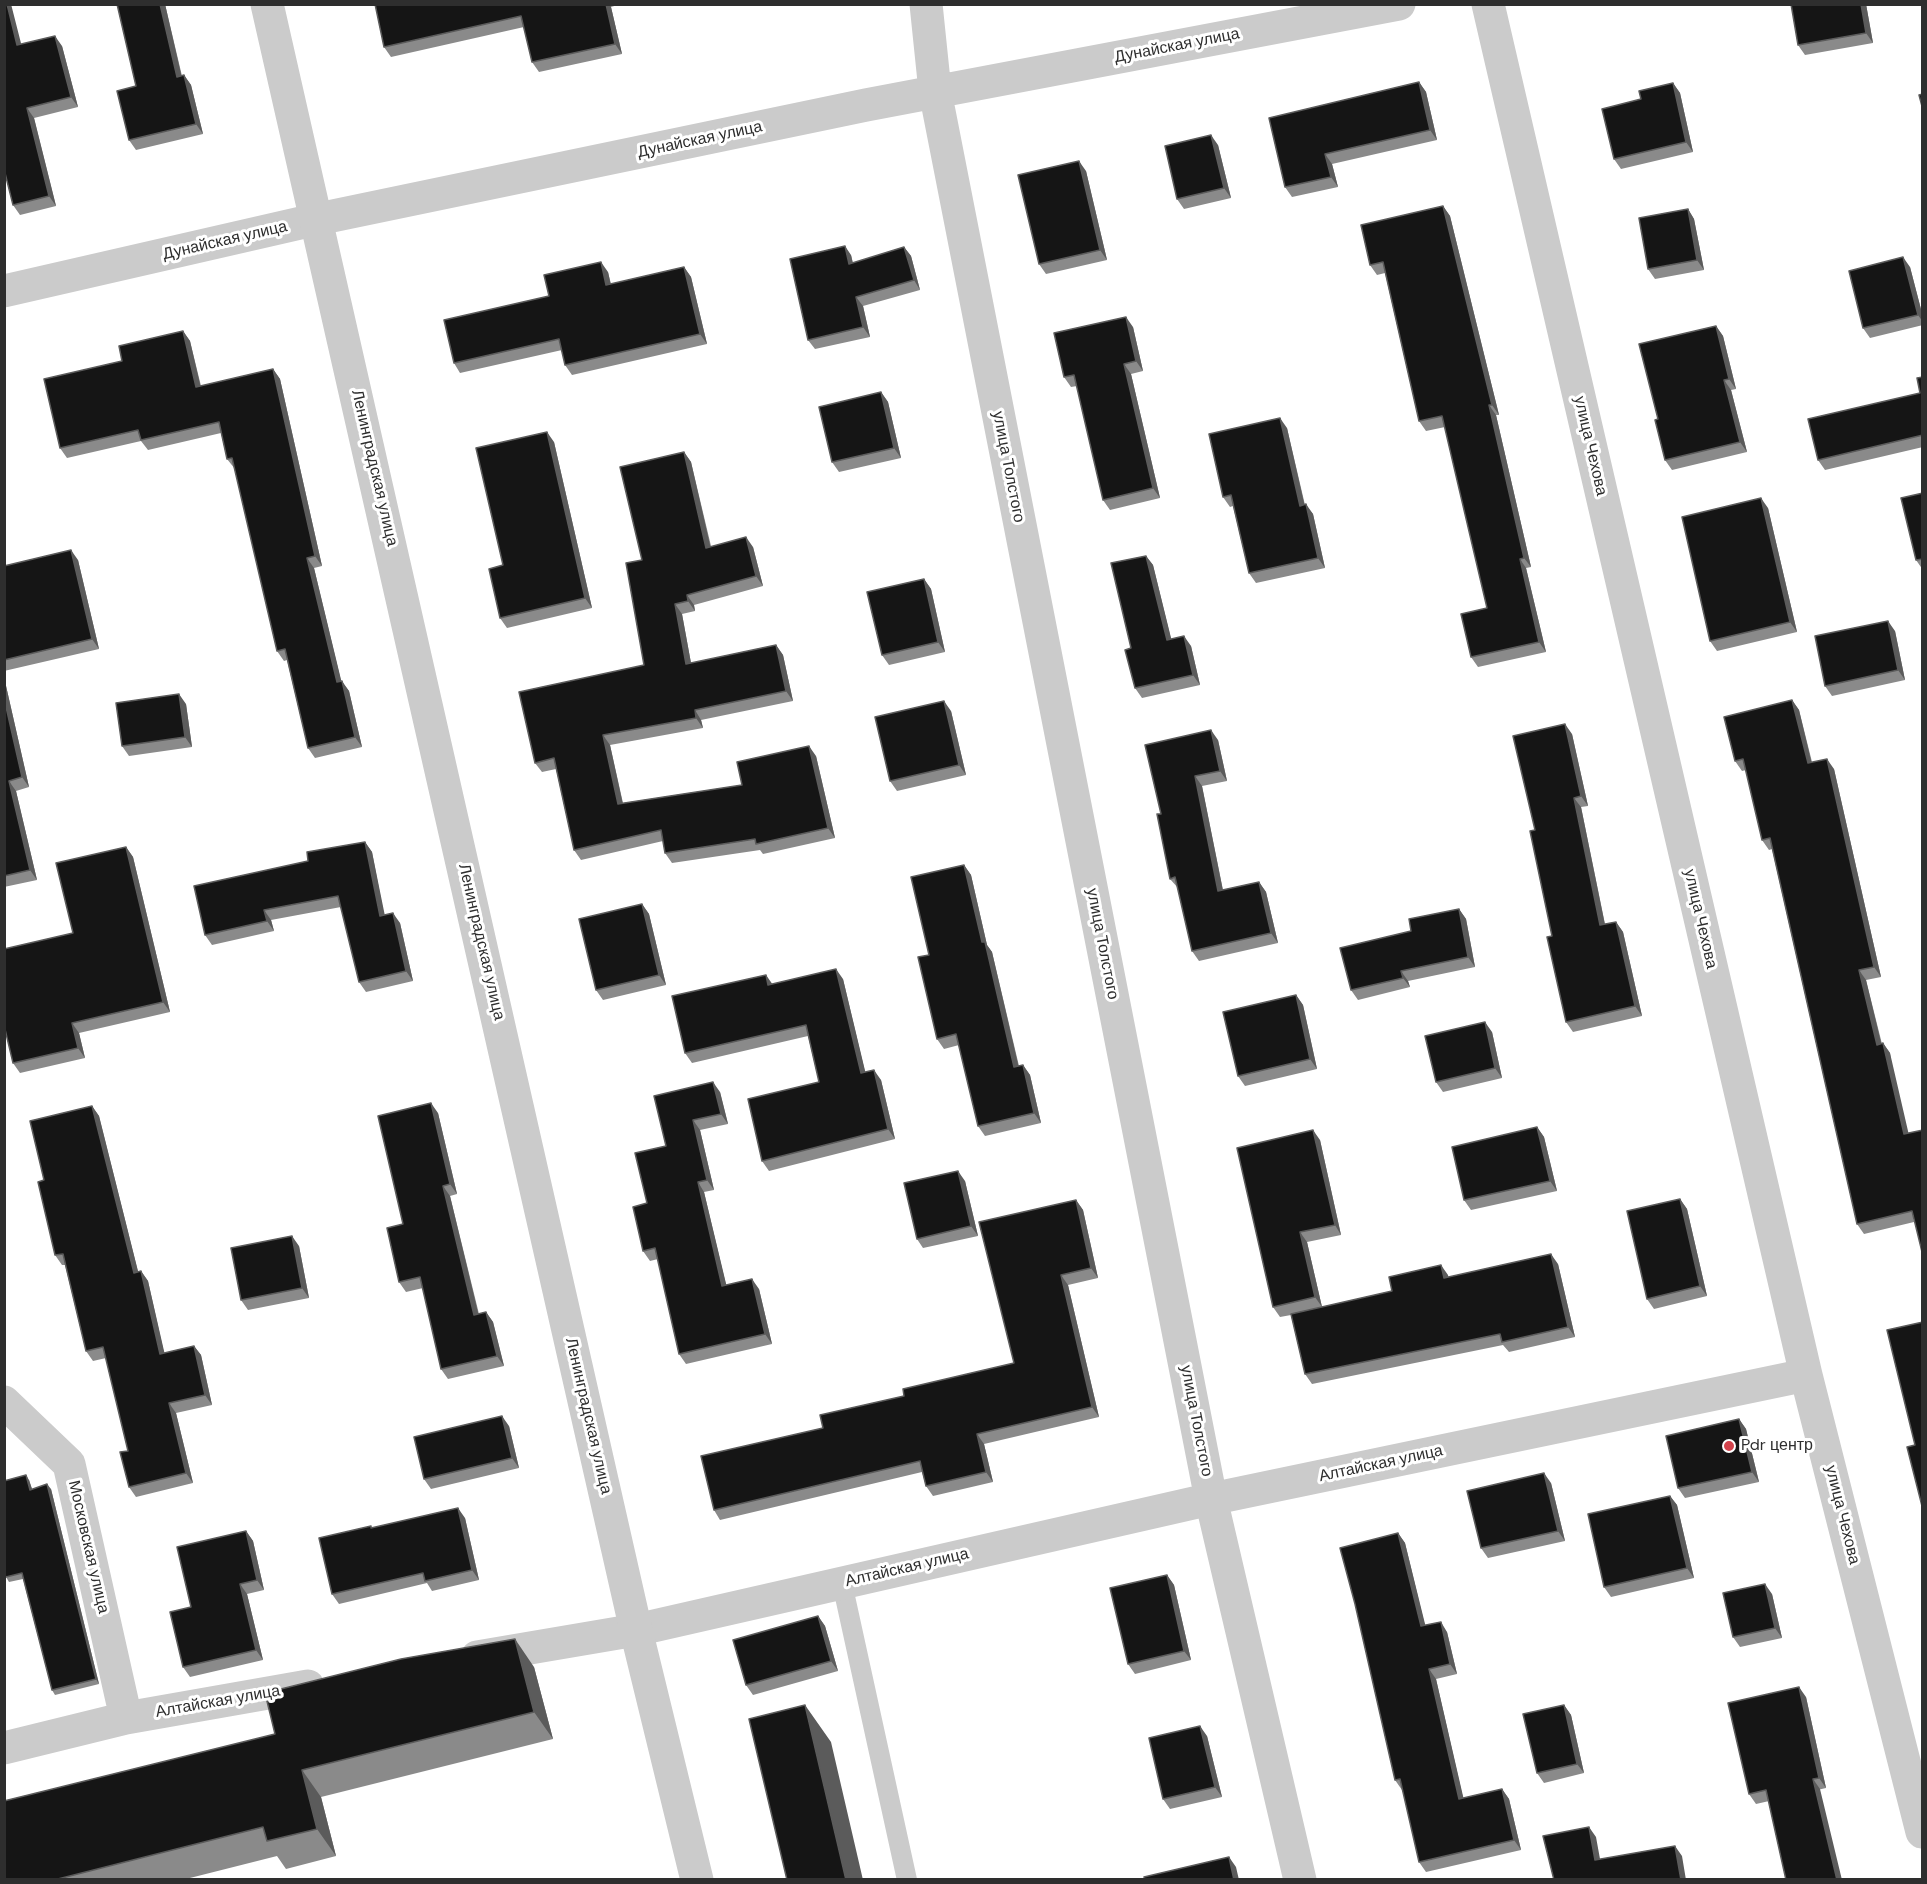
<!DOCTYPE html>
<html>
<head>
<meta charset="utf-8">
<style>
  body { margin:0 }
  #map { position:relative; width:1927px; height:1884px; overflow:hidden; background:#fff; font-family:"DM Sans",sans-serif }
  canvas { display:block }
  .frame { position:absolute; inset:0; border:6px solid #2e2e2e; pointer-events:none }
</style>
</head>
<body>
<div id="map">
<canvas width="1927" height="1884"></canvas>
<div class="frame"></div>
</div>
<script>
const context = document.querySelector('canvas').getContext('2d');
context.lineJoin = 'round';
function stroke(path, color, width, dash) { context.strokeStyle = color; context.lineWidth = width; context.lineCap = dash ? 'butt' : 'round'; context.setLineDash(dash || []); context.stroke(path); }
function paint(path, color) { context.fillStyle = color; context.fill(path, 'evenodd'); }
function write(font, color, halo, rows, align = 'center') {
  context.font = font + ' "DM Sans",sans-serif'; context.lineWidth = 6; context.setLineDash([]); context.textBaseline = 'middle'; context.strokeStyle = halo; context.fillStyle = color; for (const [text, x, y, turn = 0] of rows) {
    context.save(); context.translate(x, y); context.rotate((+turn || 0) * Math.PI / 180); context.textAlign = isNaN(turn) ? turn : align; if (halo) context.strokeText(text, 0, 0); context.fillText(text, 0, 0); context.restore();
  }
}
stroke(new Path2D(`
  M842 1583 907 1880`), '#cbcbcb', 20);
stroke(new Path2D(`
  M926 4 935 91 1211 1499 1300 1880
  M1488 4 1806 1375 1922 1832
  M4 291 318 219 866 105 1399 4
  M4 1402 69 1464 126 1718
  M477 1657 636 1630 1211 1499 1806 1375
  M4 1748 126 1718 308 1686`), '#cbcbcb', 33);
stroke(new Path2D(`
  M267 4 636 1630 697 1880`), '#cbcbcb', 33);
paint(new Path2D(`
  M117 4H165L182 76 184 75 191 85 203 134 136 150 129 140 136 86Z
  M375 4H621L611 7 622 54 539 72 532 62 524 27 391 57 384 47Z
  M1866 4 1873 43 1805 55 1798 45Z
  M21 44 62 46 78 107 34 118 56 206 20 215 13 205Z
  M1419 82 1426 92 1437 140 1332 164 1338 187 1292 197 1285 187 1269 118Z
  M1673 83 1680 93 1693 152 1621 169 1614 159 1641 99Z
  M1218 145 1231 198 1184 209 1177 199Z
  M1086 171 1107 260 1046 274 1039 264Z
  M1443 206 1450 216 1499 415H1496L1531 567 1526 568 1546 652 1478 667 1471 657 1487 608 1445 427 1426 431 1419 421 1385 273 1377 275 1370 265Z
  M1688 209 1694 219 1704 270 1655 279 1648 269Z
  M904 247 911 256 920 290 863 306 870 337 815 349 808 340 851 255 853 263Z
  M684 267 691 277 707 344 572 375 565 365 562 350 460 373 454 363 549 296 608 272 611 284Z
  M1910 267 1923 317V325L1870 338 1863 328Z
  M1716 326 1723 336 1736 389 1731 390 1747 452 1672 470 1665 460 1658 419Z
  M1133 327 1143 371 1131 374 1160 498 1110 510 1103 500 1077 386 1071 387 1064 377Z
  M183 331 190 341 201 386 273 369 280 379 322 566 314 568 341 681 349 691 362 747 315 758 308 748 287 660 284 661 277 651 235 469 227 459 221 433 148 450 141 441 67 458 60 448 122 361Z
  M1923 377V447L1825 470 1818 460 1920 393Z
  M881 392 888 402 901 458 839 472 832 462Z
  M1287 428 1305 505 1313 514 1325 568 1256 583 1249 573 1233 506 1230 507 1223 497Z
  M554 442 592 608 507 628 500 618 503 565Z
  M684 452 691 462 711 546 753 547 763 586 694 605 695 611 682 614 691 663 776 645 783 655 793 701 701 720 703 728 610 745 623 803 742 785 816 756 835 838 763 854 760 850 672 863 665 853 663 841 581 860 574 850 556 769 542 772 535 763 644 665 642 560Z
  M1923 493V570L1916 560Z
  M1768 508 1797 632 1717 651 1710 641Z
  M1146 556 1153 565 1171 639 1191 646 1200 685 1142 698 1135 688 1131 648Z
  M78 560 99 649 4 671V566Z
  M924 579 931 589 945 652 889 665 882 655Z
  M1895 631 1905 680 1832 696 1825 686Z
  M4 677 29 787 16 791 37 880 4 887Z
  M1792 700 1799 710 1812 762 1834 769 1881 977 1866 980 1882 1044 1883 1043 1890 1053 1914 1222 1864 1234 1857 1224 1772 849 1769 850 1762 840 1746 770 1742 771 1735 761Z
  M186 704 192 747 129 756 122 746Z
  M951 711 966 775 897 791 890 781Z
  M1572 734 1588 806 1581 807 1605 924 1616 922 1623 932 1642 1016 1573 1032 1566 1022 1535 830Z
  M1218 740 1227 781 1202 786 1223 890 1259 882 1266 892 1278 943 1199 961 1192 951 1178 888 1170 879 1161 814Z
  M365 842 372 852 384 915 400 923 413 981 366 992 359 982 341 907 271 920 274 931 212 945 205 935 308 861Z
  M126 847 133 857 170 1012 79 1033 85 1058 20 1073 13 1063 73 933Z
  M964 865 971 875 987 945 992 952 1019 1066 1023 1065 1030 1075 1041 1123 985 1136 978 1126 959 1045 944 1049 937 1039 929 955Z
  M642 904 649 914 666 985 603 1000 596 990Z
  M1459 909 1466 919 1475 967 1408 981 1410 987 1358 1000 1351 990 1411 931Z
  M843 979 865 1072 881 1080 895 1139 769 1171 762 1161 819 1082 808 1036 692 1063 685 1053 772 984Z
  M1296 995 1303 1005 1317 1069 1245 1086 1238 1076Z
  M1492 1032 1502 1078 1443 1092 1436 1082Z
  M720 1092 728 1124 700 1130 714 1190 704 1192 726 1285 759 1289 772 1344 686 1364 679 1354 658 1259 650 1261 643 1251 647 1203 666 1146Z
  M92 1106 99 1116 138 1272 141 1271 148 1281 164 1353 194 1346 201 1355 212 1405 176 1413 193 1483 136 1497 129 1487 128 1451 106 1358 93 1361 86 1351 65 1265H62L55 1255 44 1180Z
  M438 1113 457 1194 450 1196 479 1314 486 1312 493 1322 504 1366 448 1379 441 1369 423 1288 406 1292 399 1282 403 1224Z
  M1537 1127 1544 1137 1557 1191 1471 1210 1464 1200Z
  M1320 1140 1341 1235 1307 1242 1322 1307 1392 1291 1448 1275V1277L1558 1264 1575 1337 1509 1352 1503 1345 1312 1384 1305 1374 1291 1315 1280 1317 1273 1307Z
  M965 1181 978 1236 923 1248 917 1239Z
  M1680 1199 1687 1209 1707 1296 1654 1309 1647 1299Z
  M1076 1200 1083 1210 1098 1278 1068 1285 1099 1417 984 1444 993 1482 933 1496 926 1486 922 1472 720 1520 714 1510 823 1428 1014 1363Z
  M299 1246 309 1298 248 1310 241 1300Z
  M1739 1419 1746 1429 1759 1482 1685 1498 1678 1488Z
  M509 1426 519 1468 431 1489 424 1479Z
  M29 1480 32 1489H51L99 1684 55 1695 52 1690 23 1579 9 1582 6 1577Z
  M1551 1483 1565 1541 1488 1558 1481 1548Z
  M1670 1496 1677 1505 1694 1578 1611 1597 1604 1587Z
  M465 1518 479 1580 432 1591 427 1583 339 1604 332 1594 372 1528Z
  M246 1531 253 1541 264 1590 247 1594 263 1660 190 1677 183 1667Z
  M1398 1533 1405 1543 1425 1626 1447 1632 1457 1674 1436 1679 1463 1798 1502 1789 1509 1799 1521 1850 1426 1872 1419 1862 1403 1790H1402L1395 1780Z
  M1167 1575 1174 1585 1191 1660 1135 1674 1128 1664Z
  M1772 1594 1782 1638 1740 1647 1733 1637Z
  M818 1616 825 1626 838 1671 753 1695 746 1685Z
  M534 1667 553 1739 321 1797 336 1856 286 1869 277 1856 182 1880H4L275 1734Z
  M1806 1697 1826 1788 1756 1804 1749 1794Z
  M1564 1705 1571 1715 1584 1773 1544 1783 1537 1773Z
  M1207 1736 1222 1797 1170 1809 1163 1799Z`), '#8a8a8a');
paint(new Path2D(`
  M7 4H11L24 55 17 45Z
  M160 4H165L184 87 177 77Z
  M606 4H610L611 7 622 54 615 44Z
  M1861 4H1866L1873 43 1866 33Z
  M55 36 62 46 78 107 71 97Z
  M184 75 191 85 203 134 196 124Z
  M1419 82 1426 92 1437 140 1430 130Z
  M1673 83 1680 93 1693 152 1686 142Z
  M27 108 34 118 56 206 49 196Z
  M1211 135 1218 145 1231 198 1224 188Z
  M1325 154 1332 164 1338 187 1331 177Z
  M1079 161 1086 171 1107 260 1100 250Z
  M1443 206 1450 216 1499 415 1492 405Z
  M1688 209 1694 219 1704 270 1697 260Z
  M845 246 851 255 855 274 849 264Z
  M904 247 911 256 920 290 914 280Z
  M1903 257 1910 267 1923 317V322L1918 315Z
  M601 262 608 272 613 295 606 285Z
  M684 267 691 277 707 344 700 334Z
  M856 297 863 306 870 337 863 327Z
  M1126 317 1133 327 1143 371 1136 361Z
  M1716 326 1723 336 1736 389 1729 379Z
  M183 331 190 341 203 397 196 387Z
  M1124 364 1131 374 1160 498 1153 488Z
  M273 369 280 379 322 566 315 556Z
  M1724 380 1731 390 1747 452 1740 442Z
  M881 392 888 402 901 458 894 448Z
  M1489 405 1496 415 1531 567 1524 558Z
  M1280 418 1287 428 1307 516 1300 506Z
  M547 432 554 442 592 608 585 598Z
  M684 452 691 462 713 558 706 548Z
  M1761 498 1768 508 1797 632 1790 622Z
  M1306 504 1313 514 1325 568 1318 558Z
  M746 537 753 547 763 586 756 576Z
  M71 550 78 560 99 649 92 639Z
  M1146 556 1153 565 1174 650 1167 640Z
  M307 558 314 568 344 692 337 682Z
  M1520 559 1526 568 1546 652 1539 642Z
  M924 579 931 589 945 652 938 642Z
  M687 595 694 605 695 611 688 601Z
  M675 604 682 614 693 674 686 664Z
  M1888 621 1895 631 1905 680 1898 670Z
  M1184 636 1191 646 1200 685 1193 675Z
  M776 645 783 655 793 701 786 691Z
  M4 677 29 787 22 777 4 698Z
  M342 681 349 691 362 747 355 737Z
  M179 694 186 704 192 747 185 737Z
  M1792 700 1799 710 1814 773 1808 763Z
  M944 701 951 711 966 775 959 765Z
  M695 710 701 720 703 728 696 718Z
  M1565 724 1572 734 1588 806 1581 796Z
  M1211 730 1218 740 1227 781 1220 771Z
  M603 735 610 745 625 814 618 804Z
  M809 746 816 756 835 838 828 828Z
  M1827 759 1834 769 1881 977 1874 967Z
  M1195 776 1202 786 1225 901 1218 891Z
  M9 781 16 791 37 880 30 870Z
  M1574 798 1581 807 1607 935 1600 925Z
  M365 842 372 852 387 926 380 916Z
  M126 847 133 857 170 1012 163 1002Z
  M964 865 971 875 987 945 992 952 1021 1077 1014 1067 982 942Z
  M1259 882 1266 892 1278 943 1271 933Z
  M642 904 649 914 666 985 659 975Z
  M1459 909 1466 919 1475 967 1468 957Z
  M264 910 271 920 274 931 267 921Z
  M393 913 400 923 413 981 406 971Z
  M1616 922 1623 932 1642 1016 1635 1006Z
  M836 969 843 979 868 1083 861 1073Z
  M1859 970 1866 980 1884 1055 1877 1045Z
  M1401 971 1408 981 1410 987 1403 978Z
  M766 975 773 985H768Z
  M1296 995 1303 1005 1317 1069 1310 1059Z
  M1485 1022 1492 1032 1502 1078 1495 1068Z
  M72 1023 79 1033 85 1058 78 1048Z
  M1883 1043 1890 1053 1911 1144 1904 1134Z
  M1023 1065 1030 1075 1041 1123 1034 1113Z
  M874 1070 881 1080 895 1139 888 1129Z
  M713 1082 720 1092 728 1124 721 1114Z
  M431 1103 438 1113 457 1194 450 1184Z
  M92 1106 99 1116 141 1283 134 1273Z
  M693 1120 700 1130 714 1190 707 1180Z
  M1537 1127 1544 1137 1557 1191 1550 1181Z
  M1313 1130 1320 1140 1341 1235 1335 1225Z
  M958 1171 965 1181 978 1236 971 1226Z
  M698 1182 704 1192 729 1296 722 1286Z
  M443 1186 450 1196 481 1325 474 1315Z
  M1680 1199 1687 1209 1707 1296 1700 1286Z
  M1076 1200 1083 1210 1098 1278 1091 1268Z
  M1300 1232 1307 1242 1322 1307 1315 1297Z
  M292 1236 299 1246 309 1298 302 1288Z
  M1551 1254 1558 1264 1575 1337 1568 1327Z
  M1441 1265 1448 1275 1451 1288 1444 1278Z
  M141 1271 148 1281 167 1364 160 1354Z
  M1061 1275 1068 1285 1099 1417 1092 1407Z
  M752 1279 759 1289 772 1344 765 1334Z
  M486 1312 493 1322 504 1366 497 1356Z
  M194 1346 201 1355 212 1405 205 1395Z
  M169 1403 176 1413 193 1483 186 1473Z
  M502 1416 509 1426 519 1468 512 1458Z
  M1739 1419 1746 1429 1759 1482 1752 1472Z
  M977 1434 984 1444 993 1482 986 1472Z
  M1544 1473 1551 1483 1565 1541 1558 1531Z
  M26 1475 29 1480 34 1495 30 1490Z
  M47 1484 51 1489 99 1684 96 1679Z
  M1670 1496 1677 1505 1694 1578 1687 1568Z
  M458 1508 465 1518 479 1580 472 1570Z
  M246 1531 253 1541 264 1590 257 1580Z
  M1398 1533 1405 1543 1428 1636 1421 1626Z
  M1167 1575 1174 1585 1191 1660 1184 1651Z
  M240 1584 247 1594 263 1660 256 1650Z
  M1765 1584 1772 1594 1782 1638 1775 1628Z
  M818 1616 825 1626 838 1671 831 1661Z
  M1441 1622 1447 1632 1457 1674 1450 1664Z
  M515 1639 534 1667 553 1739 534 1712Z
  M1429 1669 1436 1679 1466 1809 1459 1799Z
  M1799 1687 1806 1697 1826 1788 1819 1778Z
  M805 1705 831 1742 863 1880H846Z
  M1564 1705 1571 1715 1584 1773 1577 1764Z
  M1200 1726 1207 1736 1222 1797 1215 1787Z
  M302 1770 321 1797 336 1856 317 1829Z
  M1813 1779 1820 1789 1842 1880H1837Z
  M1502 1789 1509 1799 1521 1850 1514 1840Z
  M1589 1827 1596 1837 1602 1870 1595 1860Z
  M1675 1846 1682 1856 1686 1880H1681Z
  M1229 1857 1236 1867 1239 1880H1234Z`), '#5b5b5b');
const building = new Path2D(`
  M4 4H7L17 45 55 36 71 97 27 108 49 196 13 205 4 169Z
  M117 4H160L177 77 184 75 196 124 129 140 117 91 136 86Z
  M375 4H606L615 44 532 62 521 16 384 47Z
  M1791 4H1861L1866 33 1798 45Z
  M1419 82 1430 130 1325 154 1331 177 1285 187 1269 118Z
  M1673 83 1686 142 1614 159 1602 109 1641 99 1639 91Z
  M1923 94V110L1919 95Z
  M1211 135 1224 188 1177 199 1165 146Z
  M1079 161 1100 250 1039 264 1018 175Z
  M1443 206 1492 405H1489L1524 558 1520 559 1539 642 1471 657 1461 614 1487 608 1442 416 1419 421 1383 262 1370 265 1361 225Z
  M1688 209 1697 260 1648 269 1639 218Z
  M845 246 849 264 904 247 914 280 856 297 863 327 808 340 790 259Z
  M1903 257 1918 315 1863 328 1849 271Z
  M601 262 606 285 684 267 700 334 565 365 559 339 454 363 444 320 549 296 544 275Z
  M1126 317 1136 361 1124 364 1153 488 1103 500 1074 375 1064 377 1054 333Z
  M1716 326 1729 379 1724 380 1740 442 1665 460 1655 420 1658 419 1639 344Z
  M183 331 196 387 273 369 315 556 307 558 337 682 342 681 355 737 308 748 285 649 277 651 232 458 227 459 219 422 141 440 138 430 60 448 44 379 122 361 119 346Z
  M1923 377V435L1818 460 1808 419 1920 393 1917 378Z
  M881 392 894 448 832 462 819 407Z
  M1280 418 1300 506 1306 504 1318 558 1249 573 1231 495 1223 497 1209 434Z
  M547 432 585 598 500 618 489 569 503 565 476 448Z
  M684 452 706 548 746 537 756 576 687 595 688 601 675 604 686 664 776 645 786 691 695 710 696 718 603 735 618 804 742 785 737 762 809 746 828 828 756 844 755 839 665 853 661 830 574 850 554 758 535 763 519 692 644 665 626 563 642 560 620 467Z
  M1923 493V559L1916 560 1901 498Z
  M1761 498 1790 622 1710 641 1682 517Z
  M71 550 92 639 4 660V566Z
  M1146 556 1167 640 1184 636 1193 675 1135 688 1125 650 1131 648 1111 563Z
  M924 579 938 642 882 655 867 592Z
  M1888 621 1898 670 1825 686 1815 636Z
  M179 694 185 737 122 746 116 703Z
  M4 698 22 777 9 781 30 870 4 876Z
  M1792 700 1808 763 1827 759 1874 967 1859 970 1877 1045 1883 1043 1904 1134 1923 1130V1256L1912 1211 1857 1224 1770 838 1762 840 1743 759 1735 761 1724 717Z
  M944 701 959 765 890 781 875 717Z
  M1565 724 1581 796 1574 798 1600 925 1616 922 1635 1006 1566 1022 1547 937 1552 936 1530 831 1535 830 1513 736Z
  M1211 730 1220 771 1195 776 1218 891 1259 882 1271 933 1192 951 1175 877 1170 879 1157 814H1161L1145 745Z
  M365 842 380 916 393 913 406 971 359 982 338 896 264 910 267 921 205 935 194 886 308 861 307 852Z
  M126 847 163 1002 72 1023 78 1048 13 1063 4 1025V949L73 933 56 863Z
  M964 865 982 942H985L1014 1067 1023 1065 1034 1113 978 1126 956 1034 937 1039 918 957 929 955 911 877Z
  M642 904 659 975 596 990 579 919Z
  M1459 909 1468 957 1401 971 1403 978 1351 990 1340 948 1411 931 1409 919Z
  M836 969 861 1073 874 1070 888 1129 762 1161 748 1099 819 1082 806 1025 685 1053 672 996 766 975 768 985Z
  M1296 995 1310 1059 1238 1076 1223 1012Z
  M1485 1022 1495 1068 1436 1082 1425 1036Z
  M713 1082 721 1114 693 1120 707 1180 698 1182 722 1286 752 1279 765 1334 679 1354 655 1248 643 1251 633 1207 647 1203 635 1153 666 1146 654 1096Z
  M431 1103 450 1184 443 1186 474 1315 486 1312 497 1356 441 1369 420 1277 399 1282 387 1228 403 1224 378 1116Z
  M92 1106 134 1273 141 1271 160 1354 194 1346 205 1395 169 1403 186 1473 129 1487 120 1452 128 1451 103 1347 86 1351 63 1254 55 1255 38 1182 44 1180 30 1121Z
  M1537 1127 1550 1181 1464 1200 1452 1147Z
  M1313 1130 1335 1225 1300 1232 1315 1297 1273 1307 1237 1148Z
  M958 1171 971 1226 917 1239 904 1183Z
  M1680 1199 1700 1286 1647 1299 1627 1211Z
  M1076 1200 1091 1268 1061 1275 1092 1407 977 1434 986 1472 926 1486 920 1461 714 1510 701 1456 823 1428 820 1415 904 1396 903 1389 1014 1363 979 1222Z
  M292 1236 302 1288 241 1300 231 1248Z
  M1551 1254 1568 1327 1502 1342 1500 1334 1305 1374 1291 1314 1392 1291 1389 1277 1441 1265 1444 1278Z
  M1923 1322V1510L1907 1447 1915 1445 1887 1330Z
  M502 1416 512 1458 424 1479 414 1437Z
  M1739 1419 1752 1472 1678 1488 1666 1436Z
  M1544 1473 1558 1531 1481 1548 1467 1491Z
  M26 1475 30 1490 47 1484 96 1679 52 1690 22 1573 6 1577 4 1573V1481Z
  M1670 1496 1687 1568 1604 1587 1588 1514Z
  M458 1508 472 1570 425 1581 423 1573 332 1594 319 1538 371 1526V1528Z
  M246 1531 257 1580 240 1584 256 1650 183 1667 170 1612 191 1607 177 1547Z
  M1398 1533 1421 1626 1441 1622 1450 1664 1429 1669 1459 1799 1502 1789 1514 1840 1419 1862 1400 1779 1395 1780 1355 1604 1340 1548Z
  M1167 1575 1184 1651 1128 1664 1110 1588Z
  M1765 1584 1775 1628 1733 1637 1723 1593Z
  M818 1616 831 1661 746 1685 733 1640Z
  M515 1639 534 1712 302 1770 317 1829 267 1841 263 1827 54 1880H4V1801L275 1734 265 1693 401 1659Z
  M1799 1687 1819 1778 1813 1779 1837 1880H1786L1766 1790 1749 1794 1728 1703Z
  M805 1705 846 1880H787L749 1719Z
  M1564 1705 1577 1764 1537 1773 1523 1714Z
  M1200 1726 1215 1787 1163 1799 1149 1738Z
  M1589 1827 1595 1860 1675 1846 1681 1880H1554L1543 1836Z
  M1229 1857 1234 1880H1145L1144 1877Z`);
paint(building, '#151515');
stroke(building, '#5b5b5b', 1.5);
for (const [x, y, r, color] of [
  [1729,1446,6,"#d3434c"]
]) { const dot = new Path2D(); dot.arc(x, y, r, 0, 2 * Math.PI); context.fillStyle = color; context.fill(dot); stroke(dot, '#fff', 2); }
write('16px', '#2e2e2e', '#fff', [
  ["Дунайская улица",1177,46,-11],
  ["Дунайская улица",700,140,-12],
  ["Дунайская улица",225,241,-13],
  ["улица Чехова",1590,446,77],
  ["улица Толстого",1008,467,79],
  ["Ленинградская улица",374,468,77],
  ["улица Чехова",1700,919,77],
  ["Ленинградская улица",481,942,77],
  ["улица Толстого",1102,944,79],
  ["Ленинградская улица",588,1416,77],
  ["улица Толстого",1196,1421,79],
  ["Алтайская улица",1381,1464,-12],
  ["улица Чехова",1842,1515,76],
  ["Московская улица",88,1547,77],
  ["Алтайская улица",907,1568,-13],
  ["Алтайская улица",218,1702,-10]
]);
write('16px', '#2e2e2e', '#fff', [
  ["Pdr центр",1741,1446]
], 'left');
</script>
</body>
</html>
